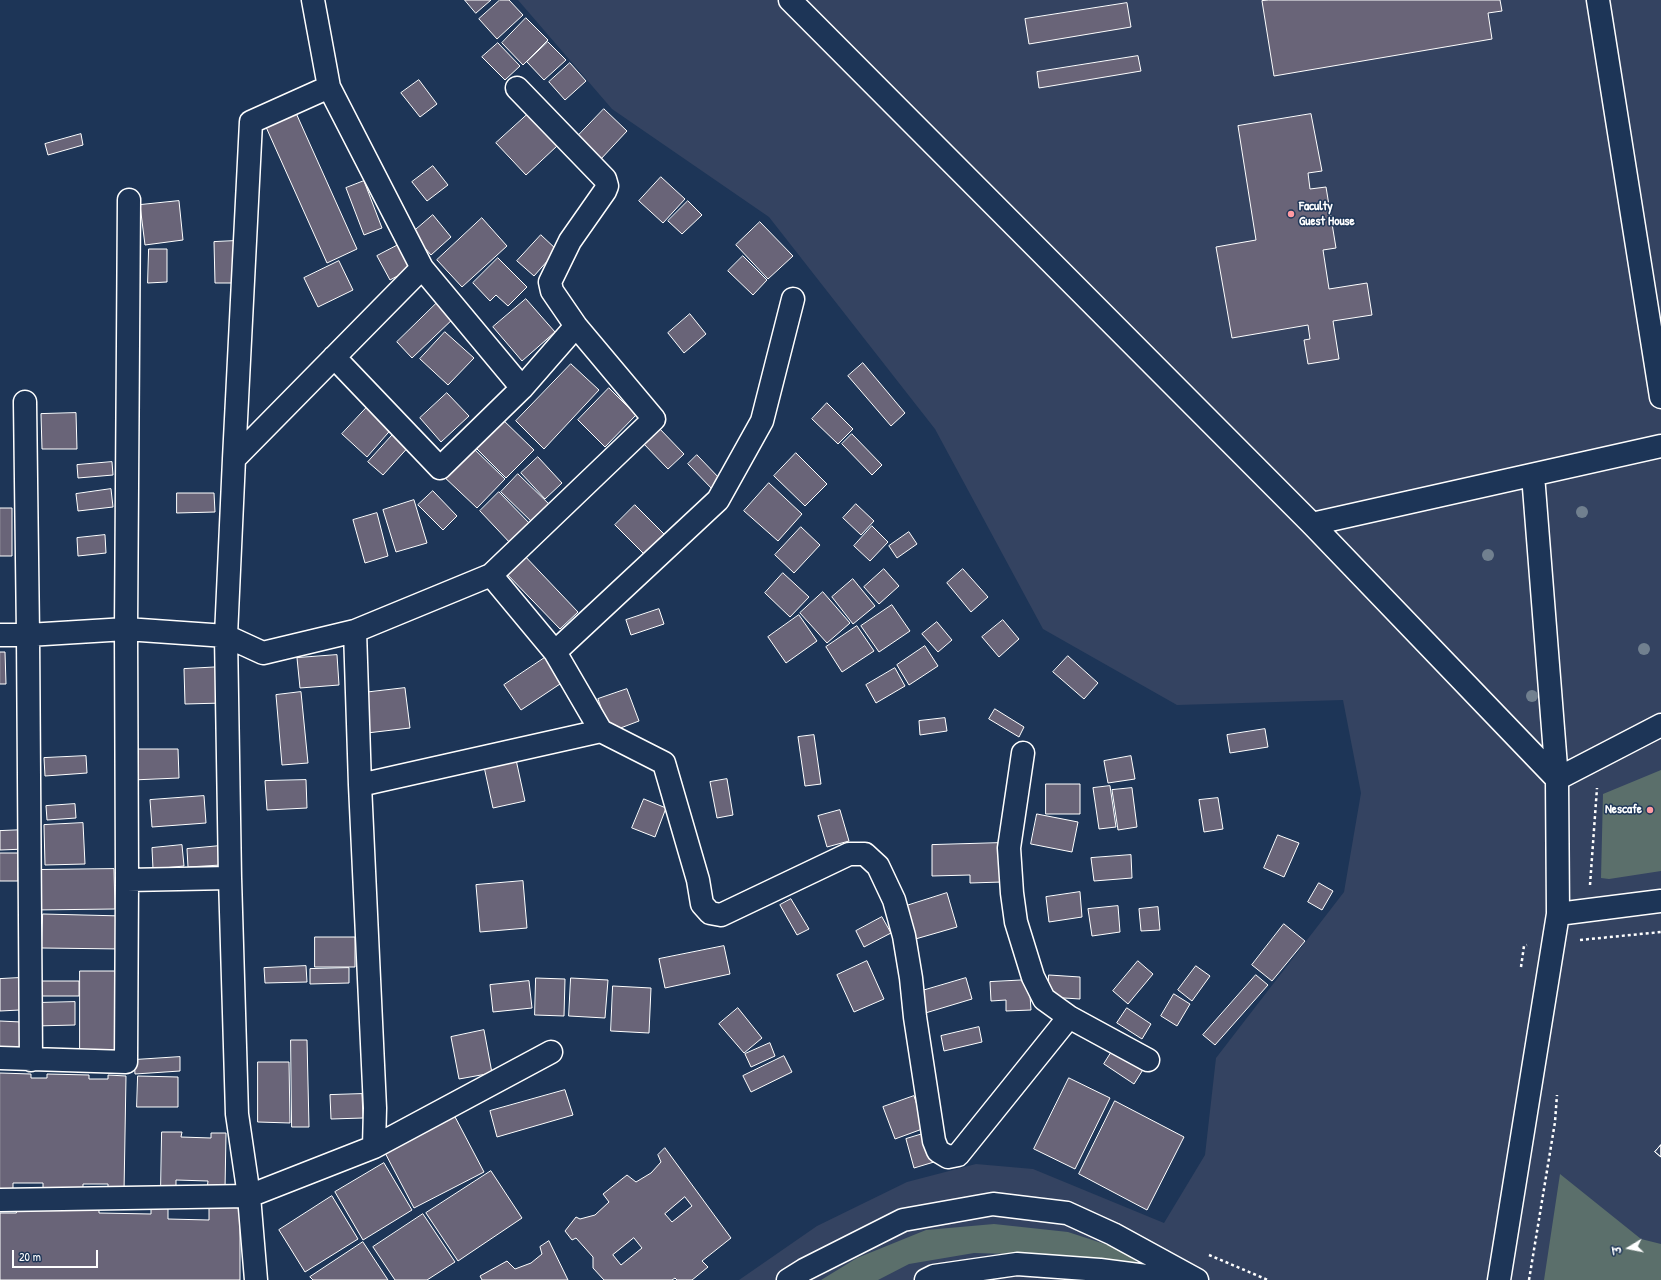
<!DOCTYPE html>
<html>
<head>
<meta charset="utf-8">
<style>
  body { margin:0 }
  #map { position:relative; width:1661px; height:1280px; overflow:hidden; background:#1d3557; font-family:"Patrick Hand","Playpen Sans Deva",sans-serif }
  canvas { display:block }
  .north { position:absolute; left:1609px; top:1228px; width:40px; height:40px; -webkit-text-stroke:3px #1d3557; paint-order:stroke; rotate:260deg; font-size:11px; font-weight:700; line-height:16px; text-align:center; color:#fff }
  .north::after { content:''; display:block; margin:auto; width:14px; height:18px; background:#fff; clip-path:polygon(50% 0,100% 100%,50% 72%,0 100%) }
  .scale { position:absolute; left:12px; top:1250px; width:86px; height:18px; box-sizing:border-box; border:2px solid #fff; border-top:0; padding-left:5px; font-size:12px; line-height:14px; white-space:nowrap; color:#fff; -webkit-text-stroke:3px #1d3557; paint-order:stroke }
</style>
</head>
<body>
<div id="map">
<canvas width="1661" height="1280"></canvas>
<div class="north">उ</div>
<div class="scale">20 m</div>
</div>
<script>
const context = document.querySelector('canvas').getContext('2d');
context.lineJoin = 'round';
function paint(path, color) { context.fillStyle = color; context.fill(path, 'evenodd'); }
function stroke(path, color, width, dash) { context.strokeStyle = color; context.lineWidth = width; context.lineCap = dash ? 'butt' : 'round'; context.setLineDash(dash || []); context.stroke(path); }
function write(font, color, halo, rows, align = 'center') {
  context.font = font + ' "Patrick Hand",sans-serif'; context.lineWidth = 3; context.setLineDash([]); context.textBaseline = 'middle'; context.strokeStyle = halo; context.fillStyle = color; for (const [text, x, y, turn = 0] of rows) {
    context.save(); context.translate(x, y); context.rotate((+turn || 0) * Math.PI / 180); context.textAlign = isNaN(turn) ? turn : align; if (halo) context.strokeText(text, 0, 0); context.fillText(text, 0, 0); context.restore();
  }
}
paint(new Path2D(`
  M518 0H1661V1280H739L817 1226 907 1182 976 1164 1033 1169 1164 1223 1205 1155 1216 1058 1344 892 1361 793 1343 700 1177 705 1043 629 935 429 769 217 612 109Z`), '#344361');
paint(new Path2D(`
  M1661 770V871L1609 879 1601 878 1603 794Z
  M1560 1174 1641 1239 1661 1244V1280H1544Z
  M994 1224 1068 1232 1117 1248 1143 1266 1046 1255 974 1253 909 1264 878 1280H821L857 1258 926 1230Z`), '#5b6f6b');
const building = new Path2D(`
  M465 0H491L476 13Z
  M500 0H509L523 15 497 39 479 19Z
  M1269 0H1500L1502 11 1488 13 1492 39 1274 76 1262 1Z
  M1127 3 1131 27 1029 44 1025 19Z
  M526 18 548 40 523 65 502 43Z
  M548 42 566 60 544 80 527 62Z
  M498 43 520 66 505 80 482 57Z
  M1138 56 1141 71 1039 88 1037 72Z
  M570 63 586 81 565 100 549 82Z
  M419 80 437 104 420 117 401 93Z
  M604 109 627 131 600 160 576 138Z
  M296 113 357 249 327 263 266 127Z
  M528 114 557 146 526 175 496 143Z
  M1311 114 1322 171 1308 173 1310 189 1326 187 1336 248 1323 250 1329 289 1367 283 1372 315 1333 321 1339 359 1308 364 1304 340 1310 339 1308 325 1232 338 1216 247 1256 240 1238 126Z
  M81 134 83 145 48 155 45 144Z
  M433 166 448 185 427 201 412 182Z
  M661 177 685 199 663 223 639 201Z
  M364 181 382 228 364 235 346 188Z
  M179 201 183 240 145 245 140 205Z
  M688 201 702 215 682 234 668 221Z
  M433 215 451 237 431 255 412 233Z
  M482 218 507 246 462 287 437 260Z
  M760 222 793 256 768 279 736 245Z
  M541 235 557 250 534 276 517 261Z
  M235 241 236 283H215L214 242Z
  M404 242 416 266 390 280 377 256Z
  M149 249H167V282L148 283Z
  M743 256 767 280 753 295 728 271Z
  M498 258 527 287 508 306 496 295 490 301 473 283Z
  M339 261 353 290 318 307 304 278Z
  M526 299 555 332 522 361 493 327Z
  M440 300 456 316 412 358 397 342Z
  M690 314 706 334 684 353 668 333Z
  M445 332 474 358 448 385 420 359Z
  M863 363 905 413 891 426 848 376Z
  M571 364 599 390 544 449 516 421Z
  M609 388 636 415 605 447 578 420Z
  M447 393 469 416 441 442 420 418Z
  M827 403 853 429 838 444 812 419Z
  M370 404 394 426 367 457 342 434Z
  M76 413 77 449H42L41 414Z
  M499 416 534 450 506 478 472 444Z
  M658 427 684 454 668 469 642 442Z
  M397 430 412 443 383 475 368 462Z
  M852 434 882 465 872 475 842 444Z
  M469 444 505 479 477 508 441 474Z
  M796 453 827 484 805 506 774 476Z
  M697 455 722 481 713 490 688 464Z
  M538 457 562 483 545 499 521 473Z
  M112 462 113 475 78 478 77 465Z
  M518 474 551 506 534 524 501 492Z
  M769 483 802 514 778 541 744 511Z
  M111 489 113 507 78 511 76 494Z
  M433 491 457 516 443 530 418 505Z
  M499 492 532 526 512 545 480 511Z
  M177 493H214L215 512 177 513Z
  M414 500 427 543 396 552 383 510Z
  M856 504 874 521 861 535 843 518Z
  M635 505 667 537 647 557 615 525Z
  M0 508H12V556H0Z
  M377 513 388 556 365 563 353 520Z
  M872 526 888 542 870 561 854 546Z
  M801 527 820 545 794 573 775 555Z
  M909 532 917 544 897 558 889 546Z
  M105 535 106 553 78 556 77 538Z
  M521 552 578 612 560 629 503 570Z
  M884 569 899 586 879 604 864 587Z
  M963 569 988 597 971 612 947 583Z
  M783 573 809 597 790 617 765 593Z
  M853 579 875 606 853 624 832 597Z
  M823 592 850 623 827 643 800 613Z
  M892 605 910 631 879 652 861 626Z
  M659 609 664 624 631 635 626 620Z
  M799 615 817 641 786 663 768 637Z
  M1003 620 1019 639 999 657 982 637Z
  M937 622 952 640 938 652 922 634Z
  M857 626 874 651 842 672 826 647Z
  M925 646 938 666 909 685 897 665Z
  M0 652H5L6 684H0Z
  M337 655 339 685 300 688 297 658Z
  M549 655 566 680 521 710 504 685Z
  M1068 656 1098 683 1084 699 1053 672Z
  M222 667 223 703 185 704 184 669Z
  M895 668 905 686 876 703 866 685Z
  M405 688 410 728 367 733 362 693Z
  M627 689 639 721 610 732 598 699Z
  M301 692 308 763 282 765 276 695Z
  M995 709 1024 727 1019 737 989 719Z
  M945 718 947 731 920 735 919 721Z
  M1265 729 1268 747 1230 753 1227 735Z
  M814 735 821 784 805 786 798 737Z
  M132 749H178L179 778 132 780Z
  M515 755 525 801 493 808 483 762Z
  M86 756 87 773 45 776 44 758Z
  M1131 756 1135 779 1108 783 1104 761Z
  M727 779 733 815 717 818 710 782Z
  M306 780 307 808 267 810 265 781Z
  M1046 784H1080V814H1046Z
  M1110 786 1116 827 1099 829 1093 788Z
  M1132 788 1137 827 1118 830 1112 790Z
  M204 796 206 823 152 827 150 800Z
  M1218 798 1223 829 1204 832 1199 800Z
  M644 799 666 808 655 837 632 828Z
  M75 804 76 818 47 820 46 806Z
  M840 810 849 841 827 847 818 816Z
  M1037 814 1078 822 1072 852 1031 844Z
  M83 823 85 864 45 865 44 825Z
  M25 830 26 849 0 850V831Z
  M1278 835 1299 843 1284 877 1264 868Z
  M1001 843 1002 882 970 883V875L932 876V845Z
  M182 845 184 866 153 869 152 848Z
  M220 846 221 865 188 867 187 849Z
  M0 853H18V881H0Z
  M1131 855 1132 878 1094 881 1091 858Z
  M114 869 115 909 34 910 33 870Z
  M523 881 527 928 480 932 476 885Z
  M1319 883 1333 891 1322 910 1308 902Z
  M1080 892 1082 917 1049 922 1046 897Z
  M947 893 957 927 912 940 903 907Z
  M791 899 809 929 797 935 780 905Z
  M1118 906 1120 932 1092 936 1088 909Z
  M1158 907 1160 930 1141 931 1139 909Z
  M43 914 123 916 122 949 42 948Z
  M882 917 891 933 864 947 856 931Z
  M1284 924 1305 941 1272 981 1252 965Z
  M315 937H355V967H315Z
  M724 946 730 974 665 988 659 959Z
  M867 961 884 999 854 1012 837 975Z
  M1138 961 1153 974 1128 1004 1113 991Z
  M306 966 307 982 265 983 264 968Z
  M1196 966 1210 976 1192 1001 1178 990Z
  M349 968V983L310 984V969Z
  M80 971H123V1055L80 1054Z
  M1049 975 1080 977V999L1048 997Z
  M1256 975 1268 985 1215 1045 1203 1035Z
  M19 978 20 1010 0 1011V979Z
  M536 978 565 979 564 1016 535 1015Z
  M571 978 608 980 605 1018 569 1016Z
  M966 978 972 999 922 1014 915 993Z
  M1029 980 1031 1010 1006 1011V1000L991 1001 990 982Z
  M39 981H79V996H39Z
  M529 981 532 1008 493 1012 490 985Z
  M613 986 651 988 649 1033 611 1031Z
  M1174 994 1190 1004 1177 1026 1161 1016Z
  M75 1002V1025L35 1026V1003Z
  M738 1008 762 1038 744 1053 719 1024Z
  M1127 1008 1151 1024 1142 1039 1117 1023Z
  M0 1021 21 1022 19 1053 0 1051Z
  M979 1027 982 1042 944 1051 941 1036Z
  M484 1030 492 1073 459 1079 451 1037Z
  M291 1040H307L309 1127H292Z
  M770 1043 775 1056 751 1067 745 1054Z
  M1114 1048 1144 1068 1134 1084 1104 1064Z
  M784 1056 792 1072 751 1092 743 1076Z
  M180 1057V1071L135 1074 134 1060Z
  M258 1062H289L290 1123 258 1122Z
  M0 1073 31 1074V1078H47V1074L89 1075V1079H108V1075L126 1076 124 1192 108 1191V1184H83V1191L43 1190V1183H13V1190H0Z
  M138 1076 178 1077V1107H137Z
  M1069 1078 1110 1098 1075 1169 1034 1149Z
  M565 1090 573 1115 497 1137 490 1111Z
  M362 1094 363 1118 331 1119 330 1095Z
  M914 1096 925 1128 895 1139 883 1107Z
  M1115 1101 1184 1137 1147 1210 1079 1174Z
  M453 1113 484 1172 414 1208 383 1149Z
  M162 1132H182L181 1137 211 1138V1133H226L225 1189H207L208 1181 176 1180V1188H161Z
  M926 1133 934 1162 914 1168 906 1139Z
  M1661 1145V1157L1655 1152Z
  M1661 1145V1157L1655 1152Z
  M665 1148 731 1238 702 1261 708 1267 692 1280H677L675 1278 672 1280H604L593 1268V1257L576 1238 572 1240 565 1231 576 1217 580 1219 595 1215 609 1202 603 1194 627 1175 636 1182 651 1173 661 1162 658 1155ZM685 1197 692 1206 672 1222 665 1214ZM634 1238 642 1248 621 1265 613 1255Z
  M384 1163 412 1210 363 1240 335 1192Z
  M491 1171 522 1218 458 1261 426 1213Z
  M332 1196 358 1239 305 1272 279 1230Z
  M16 1203 99 1204V1213L151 1214V1204H168V1219L209 1220V1205L240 1204V1280H0V1213H16Z
  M423 1214 455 1262 427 1280H395L373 1247Z
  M549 1241 568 1280H482L480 1276 507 1261 515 1269 531 1263 542 1254 540 1247Z
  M363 1242 388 1280H313L310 1277Z`);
paint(building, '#696478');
stroke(building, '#fff', 1);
const minor = new Path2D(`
  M313 0 329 87 422 268 522 388
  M790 0 1312 524 1557 779 1661 725
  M1598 0 1661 397
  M334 357 440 468 522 388 576 326
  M25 402 28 635 31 1060
  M234 459 422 268
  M1312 524 1661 446
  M491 575 555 652 601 731 664 763 698 880 702 904 710 913 721 915 849 854H865L878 866 894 900 904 936 911 978 915 1017 934 1141 938 1151 948 1157 958 1155 1069 1017
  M0 635H28L126 629 226 636 263 653 355 631 491 575 654 419 576 326 552 291 550 282 570 241 605 191 607 186 605 179 517 88
  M555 652 718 500 762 421 793 299
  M1023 753 1009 848 1012 893 1016 922 1033 977 1044 999 1069 1017 1148 1060
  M360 785 601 731
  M127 880 230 878
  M1558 914 1661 901
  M0 1058 126 1062 127 880 126 629 129 200
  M374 1147 551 1052
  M0 1200 249 1196 374 1147 375 1108 360 785 355 631
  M256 1280 249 1196 237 1114 230 878 226 636 234 459 251 122 329 87
  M788 1280 804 1270 903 1220 993 1204 1067 1213 1113 1234 1197 1280
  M926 1280 934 1276 1017 1264 1100 1270 1177 1280
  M1499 1280 1558 914 1557 779 1533 475`);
stroke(minor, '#fff', 25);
stroke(new Path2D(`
  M1590 885 1597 788
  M1580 940 1661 932
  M1521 967 1524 946 1527 945
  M1209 1255 1268 1280
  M1529 1280 1555 1122 1557 1095`), '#fff', 2.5, [3, 3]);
stroke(minor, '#1d3557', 22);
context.fillStyle = '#71808f';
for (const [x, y] of [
  [1582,512],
  [1488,555],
  [1644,649],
  [1532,696]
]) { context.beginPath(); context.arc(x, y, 6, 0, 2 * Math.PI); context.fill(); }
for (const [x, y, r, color] of [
  [1291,214,4,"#ff9aa2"],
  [1650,810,4,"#ff9aa2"]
]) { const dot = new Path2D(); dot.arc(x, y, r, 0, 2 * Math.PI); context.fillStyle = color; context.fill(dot); stroke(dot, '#1d3557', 1.5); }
write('bold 13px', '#fff', '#1d3557', [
  ["Faculty",1299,207],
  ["Guest House",1299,222],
  ["Nescafe",1642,810,"right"]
], 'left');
</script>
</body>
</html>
